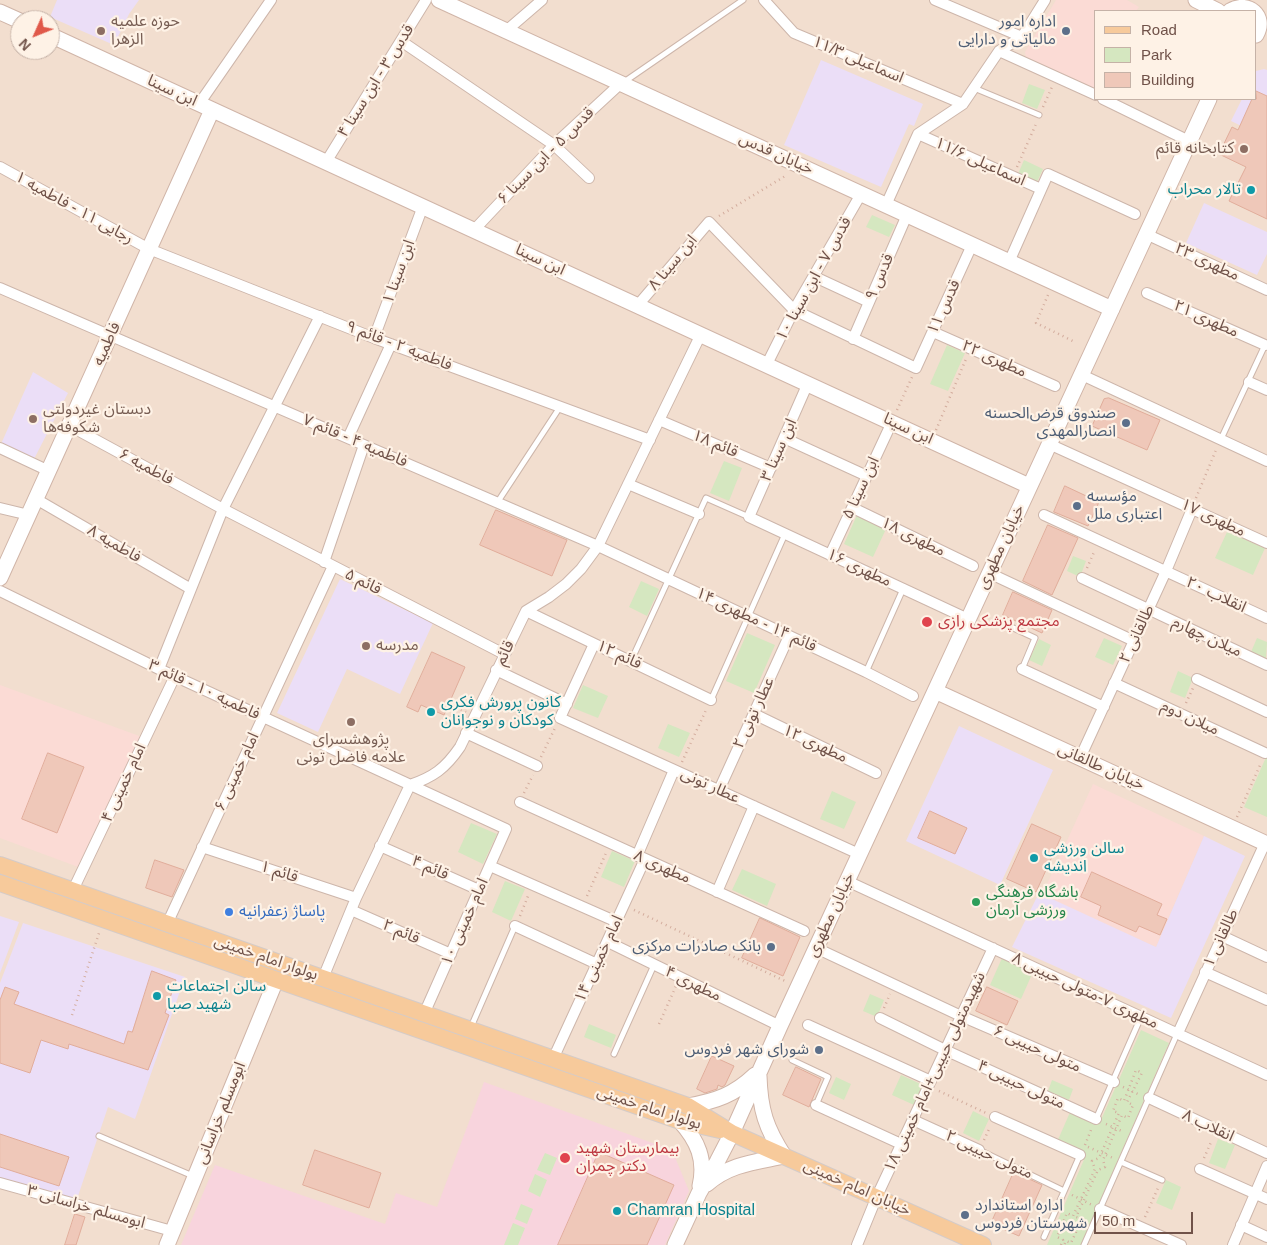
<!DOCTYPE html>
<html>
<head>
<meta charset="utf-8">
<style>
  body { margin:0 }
  #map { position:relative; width:1267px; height:1245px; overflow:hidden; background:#fbede1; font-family:Helvetica,sans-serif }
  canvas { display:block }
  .legend { position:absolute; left:1094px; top:10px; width:162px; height:90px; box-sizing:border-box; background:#fef2e6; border:1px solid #c5b2a7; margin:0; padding:6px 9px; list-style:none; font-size:15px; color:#705249 }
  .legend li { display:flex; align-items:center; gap:10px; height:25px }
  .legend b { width:25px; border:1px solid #c5b2a7 }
  .north { position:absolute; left:10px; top:10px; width:50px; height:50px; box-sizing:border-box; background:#fef2e6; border:1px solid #c5b2a7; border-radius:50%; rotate:226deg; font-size:14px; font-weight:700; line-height:20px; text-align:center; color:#705249 }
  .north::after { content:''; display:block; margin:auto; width:18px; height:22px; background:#e0594a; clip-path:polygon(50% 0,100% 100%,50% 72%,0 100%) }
  .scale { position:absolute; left:1094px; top:1212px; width:99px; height:22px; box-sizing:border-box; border:2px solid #705249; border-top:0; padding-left:6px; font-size:15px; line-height:18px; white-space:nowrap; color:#705249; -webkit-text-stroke:4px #fef2e6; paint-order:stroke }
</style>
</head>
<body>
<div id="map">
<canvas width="1267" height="1245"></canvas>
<ul class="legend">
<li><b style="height:6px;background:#f7ca9b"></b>Road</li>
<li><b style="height:14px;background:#d5e7c0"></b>Park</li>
<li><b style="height:14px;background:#efc8b9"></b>Building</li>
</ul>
<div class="north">N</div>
<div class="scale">50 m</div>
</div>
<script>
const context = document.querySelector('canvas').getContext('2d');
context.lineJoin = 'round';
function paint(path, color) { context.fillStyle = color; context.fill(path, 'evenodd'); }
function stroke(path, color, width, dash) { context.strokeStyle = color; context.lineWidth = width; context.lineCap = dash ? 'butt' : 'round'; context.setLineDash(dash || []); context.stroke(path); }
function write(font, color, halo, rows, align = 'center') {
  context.font = font + ' Helvetica,"Noto Sans Arabic",sans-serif'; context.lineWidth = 4.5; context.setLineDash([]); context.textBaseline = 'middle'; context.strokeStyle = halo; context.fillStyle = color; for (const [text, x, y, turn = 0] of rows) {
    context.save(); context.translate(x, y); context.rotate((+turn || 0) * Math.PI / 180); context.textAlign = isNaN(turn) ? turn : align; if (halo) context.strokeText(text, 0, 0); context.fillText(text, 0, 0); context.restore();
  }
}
paint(new Path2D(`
  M0 0H1267V1245H0ZM1096 11H1256V99H1096ZM20 20H50V50H20Z`), '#f2decf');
paint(new Path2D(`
  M1056 0H1127L1139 7 1136 11H1096V89L1026 57 1025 52Z
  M0 685 142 737 81 868 0 838Z
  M1093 784 1204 836 1156 947 1042 895Z`), '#fbdbd5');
paint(new Path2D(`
  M57 0H139L129 14 114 45 50 17Z
  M821 60 923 104 914 126 909 124 881 187 784 145Z
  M1264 69 1267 70V138L1231 121 1242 99H1256V71Z
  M1204 203 1267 232V254L1257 275 1186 243Z
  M33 372 68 393 34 459 1 444Z
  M340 579 433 623 400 694 347 669 318 732 277 713Z
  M959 726 1053 770 1000 885 906 841Z
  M1204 836 1245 856 1171 1018 1012 947 1039 893 1156 947Z
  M0 916 19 922 0 973Z
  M23 923 185 977 135 1119 108 1107 77 1199 0 1179V983Z`), '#ebdef7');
paint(new Path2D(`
  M484 1082 672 1150 689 1191 665 1245H181L215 1165 385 1224 396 1193 437 1207Z`), '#f8d4dd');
paint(new Path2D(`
  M1029 84 1045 90 1037 109 1022 103Z
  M1024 160 1043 169 1037 182 1018 174Z
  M872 215 895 225 889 237 866 227Z
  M947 345 965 353 948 391 930 384Z
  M724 461 742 468 729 501 710 493Z
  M857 515 886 529 873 557 844 544Z
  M1227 532 1265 548 1253 575 1215 558Z
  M1073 556 1086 561 1080 577 1067 571Z
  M641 581 659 589 647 616 629 607Z
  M747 633 775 645 754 693 726 681Z
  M1104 638 1122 646 1113 665 1095 657Z
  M1257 638 1267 642 1266 658 1251 652Z
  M1039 639 1051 645 1042 666 1029 660Z
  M1178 671 1193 678 1185 698 1170 692Z
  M583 685 608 696 598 718 573 708Z
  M668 724 690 733 679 757 658 748Z
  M1267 755V817L1244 807Z
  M832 791 856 802 844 829 820 819Z
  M471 823 497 834 483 864 458 852Z
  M612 851 635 861 624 887 601 877Z
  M742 869 776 884 767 906 732 890Z
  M505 881 525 889 511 921 492 912Z
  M1002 958 1033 972 1021 999 990 985Z
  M870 994 884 1000 877 1017 863 1011Z
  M589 1024 616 1035 611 1048 584 1037Z
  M1141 1030 1169 1043 1081 1245H1047L1086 1155 1057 1142 1071 1110 1100 1122Z
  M901 1075 923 1085 914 1105 892 1095Z
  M836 1077 851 1084 844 1100 829 1093Z
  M1052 1080 1073 1089 1069 1100 1048 1091Z
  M973 1111 989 1119 979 1141 963 1133Z
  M1218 1139 1235 1145 1225 1169 1209 1163Z
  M545 1153 557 1158 550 1175 537 1170Z
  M535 1174 547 1180 540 1197 528 1191Z
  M1166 1180 1181 1187 1172 1210 1156 1203Z
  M521 1204 533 1209 527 1224 515 1219Z
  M513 1223 525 1228 518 1245H504Z`), '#d5e7c0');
const building = new Path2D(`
  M1256 91 1267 96V219L1229 201 1246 167 1219 154 1232 127 1238 130 1252 99H1256Z
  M1109 398 1160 420 1147 450 1092 426 1104 399Z
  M1065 486 1099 502 1088 526 1054 512Z
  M496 510 567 540 552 576 480 545Z
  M1048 525 1078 538 1052 595 1023 581Z
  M1013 592 1052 610 1042 633 1003 615Z
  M432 652 465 667 444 715 421 705 418 712 407 707Z
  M48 753 84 767 57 833 22 819Z
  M930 811 967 828 955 854 918 838Z
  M1032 824 1061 837 1036 892 1007 879Z
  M155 860 184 870 172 897 146 888Z
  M1092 872 1162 904 1157 915 1167 919 1160 935 1139 926 1136 932 1098 915 1101 906 1081 897Z
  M760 918 800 937 783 976 742 958Z
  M152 971 176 980 165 1013 169 1015 148 1070 69 1044 68 1049 41 1040 30 1073 0 1063V1000L5 987 19 992 14 1004 124 1044 128 1031 132 1032Z
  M987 987 1018 1001 1007 1025 976 1011Z
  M712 1056 734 1066 725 1085 722 1087 718 1085 717 1089 705 1093 697 1089Z
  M796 1067 821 1079 809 1107 783 1095Z
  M0 1134 69 1157 59 1186 0 1167Z
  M315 1150 381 1173 369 1208 303 1185Z
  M599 1152 674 1185 647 1245H558Z
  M1014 1172 1042 1185 1019 1236 991 1224Z
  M75 1214 85 1217 76 1245H65Z`);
paint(building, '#efc8b9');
stroke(building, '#e1ad9b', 1);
const lane = new Path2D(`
  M624 82 743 0
  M974 88 1039 115
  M1221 439 1265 345
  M497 503 560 407
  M996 620 1035 638 1022 669
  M631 661 706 498 749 517
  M866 672 903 589
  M711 700 785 534
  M471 1027 515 926
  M614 1054 654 965
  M792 1060 828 1077 816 1105
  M1096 1119 1141 1017
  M99 1136 193 1176
  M979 1150 1064 1191
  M1121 1162 1162 1180
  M1044 1237 1080 1155
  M1084 1245 1177 1034`);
const street = new Path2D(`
  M764 0 794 33 963 104
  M935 0 1022 37
  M506 31 542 0
  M401 41 554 145 589 178
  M999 51 1096 95
  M1103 99 1189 141
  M199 104 271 0
  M918 134 963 104 999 51 1022 37 1045 0
  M918 134 1041 189
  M326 162 426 0
  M0 167 149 249 374 338 650 440
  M886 205 918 134
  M474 230 554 145 620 84
  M1146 234 1267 290
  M1009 262 1048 174 1135 214
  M815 277 869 302
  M0 288 598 546 866 672 913 696
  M1147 293 1265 345
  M638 305 709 222 794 310 916 368 972 245
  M933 332 1055 386
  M374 338 423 206
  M853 339 907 215
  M767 364 794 310 861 194
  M1082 375 1267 461
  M1249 382 1267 390
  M808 383 749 517 968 619
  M659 420 771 468
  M70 426 223 509 504 654
  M348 438 391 344
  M784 438 867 476
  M1049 444 1267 543
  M0 448 49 471
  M628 484 699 514
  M36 499 191 589
  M0 508 29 515
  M853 508 973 566
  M1044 515 1267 618
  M830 555 892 422
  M324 562 364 445
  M989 573 1134 641
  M1082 578 1267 665
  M0 591 159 669 506 829 424 1014
  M526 611 711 700
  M594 644 560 718 859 854
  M159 669 223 509 320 316
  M1022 669 1104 707
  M496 670 567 704
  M1197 679 1267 712
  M1114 683 1265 753
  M754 714 876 773
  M466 733 537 766
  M1080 758 1166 571 1192 509
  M719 790 789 636
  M520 802 804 931
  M380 846 479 890
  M202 847 356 898
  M637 856 674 770
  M490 866 617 922
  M847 881 1267 1075
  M73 890 175 676
  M717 892 754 806
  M351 910 451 954
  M167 924 333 566
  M515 926 597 964
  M1222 936 1267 957
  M608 942 780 1026
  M816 948 961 1016 1114 1082
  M1205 972 1267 1000
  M323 978 356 898 410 785C433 777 445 769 460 747L526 611 549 597 566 584 581 569 598 546 701 334
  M880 1018 945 1050 1096 1119
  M808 1025 931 1081
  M1178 1033 1265 843
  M553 1059 645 859
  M1149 1098 1267 1153
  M816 1105 901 1144
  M995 1117 1080 1155
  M913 1120 979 1150
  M1200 1169 1267 1199
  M0 1183 172 1231
  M1100 1209 1181 1245
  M1241 1225 1267 1237
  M857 1245 877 1196 993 948
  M1233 1245 1267 1166`);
const secondary = new Path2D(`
  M439 0 1112 309
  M1196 0 1218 11
  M1230 11C1248 0 1267 16 1256 35
  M0 12 20 21
  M50 35 1029 486
  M0 578 212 110
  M935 691 1267 844
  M688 1106C716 1101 734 1095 755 1075
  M680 1121C698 1141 706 1160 700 1186
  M707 1184C729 1164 756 1162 784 1156 766 1128 760 1110 759 1076
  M167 1245 276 980
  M675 1245 699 1193 717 1162 732 1133 780 1026 1209 99`);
const primary = new Path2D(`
  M0 865 688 1106 732 1133 983 1245
  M0 883 680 1121 720 1130`);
stroke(lane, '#cdb6ab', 7);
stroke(street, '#cdb6ab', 12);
stroke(secondary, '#d0b5a8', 17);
stroke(primary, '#d4cbc8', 18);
stroke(new Path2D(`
  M1043 107 1052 87
  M1017 167 1036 124
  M719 216 787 175
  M1048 295 1036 323 1075 342
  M897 410 912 377
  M936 430 966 359
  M1196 498 1216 450
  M1087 568 1095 550
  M1186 703 1193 688
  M452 705 466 712
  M541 757 555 728
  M682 762 706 710
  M524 793 533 775
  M1237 817 1261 763
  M587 896 606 853
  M634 910 785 981
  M520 916 528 896
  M884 1008 890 994
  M72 1015 99 933
  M659 1024 676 986
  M1123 1087 1140 1095
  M939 1091 986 1113
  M1106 1124 1124 1132
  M984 1140 990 1127
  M1085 1145 1091 1130
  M1088 1147 1113 1158
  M1204 1158 1212 1140
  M1072 1195 1092 1205
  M1145 1217 1158 1188
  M1061 1245 1063 1240 1057 1237 1067 1213 1073 1216 1095 1169 1092 1161 1099 1158 1119 1113 1113 1111 1118 1098 1124 1101 1136 1070 1142 1073 1127 1102 1133 1105 1128 1118 1122 1115 1103 1160 1105 1167 1098 1170 1076 1217 1082 1219 1071 1243 1066 1241 1064 1245`), '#d3ac9d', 2.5, [1, 4]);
stroke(lane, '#fff', 5);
stroke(street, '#fff', 10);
stroke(secondary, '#fff', 15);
stroke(primary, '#f7ca9b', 16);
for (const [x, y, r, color] of [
  [101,31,5,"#8d6e63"],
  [1066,31,5,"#5c6f8a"],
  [1244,149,5,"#8d6e63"],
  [1251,190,5,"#0f9aa8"],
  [33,419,5,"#8d6e63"],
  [1126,423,5,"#5c6f8a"],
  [1077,506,5,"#5c6f8a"],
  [927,622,6,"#e0444e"],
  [366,646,5,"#8d6e63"],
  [431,712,5,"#0f9aa8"],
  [351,722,5,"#8d6e63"],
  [1034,858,5,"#0f9aa8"],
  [976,902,5,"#2e9e5b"],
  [229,912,5,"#3f7fe0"],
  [771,947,5,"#5c6f8a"],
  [157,996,5,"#0f9aa8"],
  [819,1050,5,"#5c6f8a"],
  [565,1158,6,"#e0444e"],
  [617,1211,5,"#0f9aa8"],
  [965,1215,5,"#5c6f8a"]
]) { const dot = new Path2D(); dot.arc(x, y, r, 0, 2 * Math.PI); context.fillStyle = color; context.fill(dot); stroke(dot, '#fef2e6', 2); }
write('16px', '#785e54', '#fef2e6', [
  ["حوزه علمیه",111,22],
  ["الزهرا",111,40],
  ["کتابخانه قائم",1234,149,"right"],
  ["دبستان غیردولتی",43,410],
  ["شکوفه‌ها",43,428],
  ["مدرسه",376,646],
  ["پژوهشسرای",351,740,"center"],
  ["علامه فاضل تونی",351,758,"center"]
], 'left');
write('16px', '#4e5e75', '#fef2e6', [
  ["اداره امور",1056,22],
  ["مالیاتی و دارایی",1056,40],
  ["صندوق قرض‌الحسنه",1116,414],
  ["انصارالمهدی",1116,432],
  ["مؤسسه",1087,497,"left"],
  ["اعتباری ملل",1087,515,"left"],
  ["بانک صادرات مرکزی",761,947],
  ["شورای شهر فردوس",809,1050],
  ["اداره استاندارد",975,1206,"left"],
  ["شهرستان فردوس",975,1224,"left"]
], 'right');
write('16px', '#705249', '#fef2e6', [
  ["اسماعیلی ۱۱/۳",858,60,23],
  ["قدس ۳ - ابن سینا ۴",376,81,-58],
  ["ابن سینا",172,91,25],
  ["خیابان قدس",776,154,24],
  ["قدس ۵ - ابن سینا ۶",546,156,-45],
  ["اسماعیلی ۱۱/۶",980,162,24],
  ["رجایی ۱۱ - فاطمیه ۱",74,208,29],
  ["ابن سینا",540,260,25],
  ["مطهری ۲۳",1207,262,25],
  ["ابن سینا ۸",673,263,-50],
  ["ابن سینا ۱",399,272,-70],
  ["قدس ۹",880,277,-67],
  ["قدس ۷ - ابن سینا ۱۰",814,279,-61],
  ["قدس ۱۱",944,307,-65],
  ["مطهری ۲۱",1206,319,24],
  ["فاطمیه",107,344,-66],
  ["فاطمیه ۲ - قائم ۹",399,346,21],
  ["مطهری ۲۲",994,359,24],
  ["ابن سینا",908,429,25],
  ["فاطمیه ۴ - قائم ۷",355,441,23],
  ["قائم ۱۸",715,444,23],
  ["ابن سینا ۳",779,450,-66],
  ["فاطمیه ۶",146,467,28],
  ["ابن سینا ۵",861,488,-65],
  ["مطهری ۱۷",1213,518,25],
  ["مطهری ۱۸",913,537,26],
  ["فاطمیه ۸",114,544,30],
  ["خیابان مطهری",1001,547,-65],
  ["مطهری ۱۶",859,568,25],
  ["قائم ۵",363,582,27],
  ["انقلاب ۲۰",1216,595,25],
  ["قائم ۱۴ - مطهری ۱۴",756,620,25],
  ["طالقانی ۲",1137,634,-65],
  ["میلان چهارم",1207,637,25],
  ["قائم",505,653,-64],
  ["قائم ۱۲",619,655,25],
  ["فاطمیه ۱۰ - قائم ۳",204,690,25],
  ["عطار تونی ۲",754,713,-65],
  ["میلان دوم",1190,718,25],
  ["مطهری ۱۲",815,744,25],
  ["خیابان طالقانی",1101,767,24],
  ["امام خمینی ۶",237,772,-65],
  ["امام خمینی ۴",124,783,-65],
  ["عطار تونی",710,786,25],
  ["مطهری ۸",662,867,24],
  ["قائم ۴",430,868,24],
  ["قائم ۱",279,872,18],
  ["خیابان مطهری",831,915,-65],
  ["امام خمینی ۱۰",465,922,-66],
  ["قائم ۲",401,932,24],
  ["طالقانی ۱",1221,938,-65],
  ["بولوار امام خمینی",266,958,19],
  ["امام خمینی ۱۴",599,959,-65],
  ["مطهری ۴",693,984,26],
  ["مطهری ۷-متولی حبیبی ۸",1085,991,25],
  ["متولی حبیبی ۶",1037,1049,24],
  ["شهیدمتولی حبیبی+امام خمینی ۱۸",935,1072,-65],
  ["متولی حبیبی ۴",1021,1085,25],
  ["بولوار امام خمینی",649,1108,18],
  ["ابومسلم خراسانی",221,1113,-68],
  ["انقلاب ۸",1208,1126,25],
  ["متولی حبیبی ۲",989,1155,25],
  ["خیابان امام خمینی",857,1188,24],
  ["ابومسلم خراسانی ۳",86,1207,16]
]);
write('16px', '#0d838f', '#fef2e6', [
  ["تالار محراب",1241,190,"right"],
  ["کانون پرورش فکری",441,703],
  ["کودکان و نوجوانان",441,721],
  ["سالن ورزشی",1044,849],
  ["اندیشه",1044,867],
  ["سالن اجتماعات",167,987],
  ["شهید صبا",167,1005],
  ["Chamran Hospital",627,1211]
], 'left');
write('16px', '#be3a42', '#fef2e6', [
  ["مجتمع پزشکی رازی",938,622],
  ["بیمارستان شهید",576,1149],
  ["دکتر چمران",576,1167]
], 'left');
write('16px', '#27864d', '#fef2e6', [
  ["باشگاه فرهنگی",986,893],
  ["ورزشی آرمان",986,911]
], 'left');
write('16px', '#366cbe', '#fef2e6', [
  ["پاساژ زعفرانیه",239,912]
], 'left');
</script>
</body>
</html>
